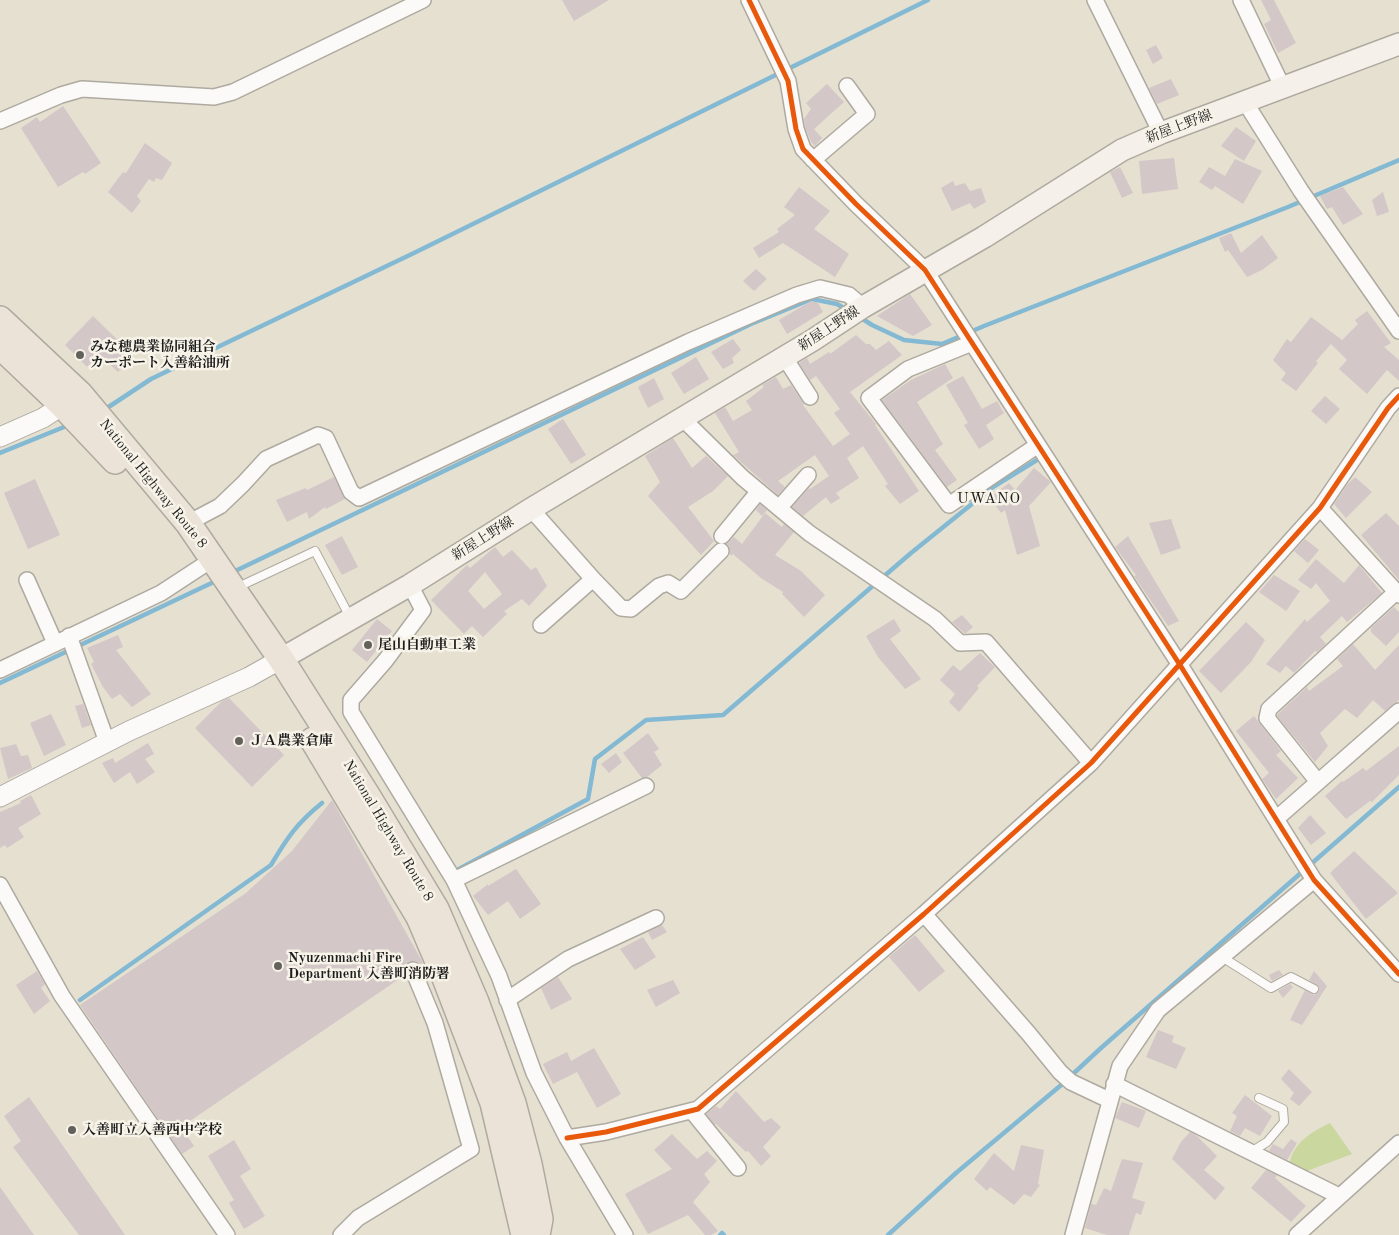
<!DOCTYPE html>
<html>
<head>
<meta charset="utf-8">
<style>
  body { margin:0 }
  canvas { display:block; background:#e6e0d1 }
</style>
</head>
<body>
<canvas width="1399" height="1235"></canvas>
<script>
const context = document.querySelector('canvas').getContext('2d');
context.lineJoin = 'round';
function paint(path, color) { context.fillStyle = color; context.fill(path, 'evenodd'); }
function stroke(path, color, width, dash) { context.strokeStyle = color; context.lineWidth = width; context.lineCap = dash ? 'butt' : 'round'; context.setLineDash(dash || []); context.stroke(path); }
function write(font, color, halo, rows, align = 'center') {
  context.font = font + ' "Old Standard TT","Noto Serif JP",serif'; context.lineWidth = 5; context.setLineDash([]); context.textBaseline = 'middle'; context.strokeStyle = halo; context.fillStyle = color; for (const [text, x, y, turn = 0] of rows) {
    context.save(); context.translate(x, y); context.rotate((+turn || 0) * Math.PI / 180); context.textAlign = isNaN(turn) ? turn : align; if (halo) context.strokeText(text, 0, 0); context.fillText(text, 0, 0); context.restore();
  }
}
paint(new Path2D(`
  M1330 1123 1352 1154 1307 1171 1290 1162C1293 1143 1313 1131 1330 1123Z`), '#cad79f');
stroke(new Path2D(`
  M858 316 872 325 904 340 942 344 984 326 1288 207 1399 160
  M104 410 151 379 416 252 928 0
  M0 453 69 425
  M231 573 751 324 812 299 837 304 847 310
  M0 683 218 580
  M459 869 588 799 595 759 646 720 723 715 911 553 993 487 1037 460
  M80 1000 271 865C287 838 297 823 322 803
  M720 1235 722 1233 724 1235
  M888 1235 956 1173 1060 1086 1101 1048 1399 787`), '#83b9d2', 4.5);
paint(new Path2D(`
  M562 0H609L574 21Z
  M1261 0H1274L1296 43 1278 53 1264 24 1271 20Z
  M1156 45 1163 58 1153 64 1146 50Z
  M1171 79 1179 95 1157 104 1149 88Z
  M827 84 844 102 814 129 822 138 815 146 811 142 805 127 804 119 811 109 806 103Z
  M63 106 101 163 85 174 83 172 58 187 21 128 37 117 40 122Z
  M1236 127 1256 141 1244 161 1221 146Z
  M145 143 172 163 162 180 156 178 154 182 149 179 137 196 141 201 132 213 108 192 123 172 126 173Z
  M1174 158 1178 189 1142 194 1139 161Z
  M1235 159 1262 171 1243 204 1215 186 1212 190 1199 182 1209 167 1225 176Z
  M1120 167 1133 193 1122 198 1110 172Z
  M953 181 955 186 965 183 970 191 981 188 986 202 974 209 970 203 952 211 941 188Z
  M799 187 830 211 814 229 849 254 835 277 783 243 759 258 753 248 779 232 777 229 795 215 784 207Z
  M1343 187 1363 214 1343 225 1332 207 1327 209 1320 196Z
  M1383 192 1389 212 1377 216 1372 200Z
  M1231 233 1241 253 1262 235 1278 258 1262 270 1247 277 1228 250 1225 252 1219 238Z
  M756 269 767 279 754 291 743 281Z
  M910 294 932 325 913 336 877 316Z
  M811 301 818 303 823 312 787 334 779 320Z
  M1367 311 1391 343 1384 347 1399 360V381L1387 370 1367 394 1339 369 1347 360 1331 344 1316 361 1318 363 1296 391 1281 380 1286 373 1273 360 1287 339 1291 342 1311 317 1342 340 1358 324 1355 320Z
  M93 316 134 356 118 372 99 354 87 367 65 345Z
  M856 335 866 344H870L876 350 889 341 902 355 850 392 876 424 875 425 919 491 900 504 885 486 888 484 863 446 847 458 859 478 836 493 840 498 831 504 826 497 803 516 792 507 809 488 810 489 829 476 815 455 778 481 785 487 778 495 733 455 739 452 715 413 725 407 733 421 752 410 746 401 764 387 762 385 776 377 783 389 791 385 804 404 803 405 833 446 850 434 834 413 840 409 816 376 810 380 799 363 807 358 810 364 829 352 830 354Z
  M733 339 741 350 732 358 734 363 723 369 711 352Z
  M696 357 709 379 684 394 671 373Z
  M945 364 953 378 917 402 943 444 935 450 957 480 947 487 882 400 911 380Z
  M963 376 982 409 997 401 1004 413 986 425 994 439 979 449 964 425 968 423 946 385Z
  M654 378 664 399 648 408 638 387Z
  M1325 396 1340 409 1326 424 1311 411Z
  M563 419 586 455 571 464 548 429Z
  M673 438 692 468 706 456 728 476 713 491 688 507 714 541 701 555 648 496 660 482 645 456Z
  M1034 468 1051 482 1029 506 1040 546 1017 555 1005 510 1001 513 990 497 1009 483 1015 490Z
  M334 477 345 499 326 509 325 507 309 519 307 512 287 522 276 500 306 488 307 490Z
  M1355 477 1372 492 1346 518 1334 504 1347 485Z
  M35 479 60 535 28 549 4 493Z
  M760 504 767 510 762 516 756 510Z
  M765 513 782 527 784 524 794 532 775 555 801 571 825 595 804 617 782 594 783 592 761 578 733 554 731 556 730 554V548L727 544 734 537 742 544Z
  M1386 513 1399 526V580L1361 535Z
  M1171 519 1181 548 1161 555 1149 523Z
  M342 536 358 567 342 575 325 545Z
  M1128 536 1179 621 1168 626 1134 576 1136 575 1115 547Z
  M1305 539 1319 550 1308 563 1294 551Z
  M495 547 503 557 512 550 531 570 536 567 547 586 529 606 522 599 504 611 507 614 483 637 472 626 464 634 431 600 467 565 470 568ZM485 572 502 594 484 609 468 591Z
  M1316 559 1344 583 1359 565 1382 593 1347 622 1342 616 1320 637 1326 644 1317 652 1315 651 1294 673 1286 666 1280 673 1266 664 1305 619 1307 622 1330 601 1316 583 1311 589 1298 580Z
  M1274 575 1300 591 1286 611 1259 592Z
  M1394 607 1399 612V632L1386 646 1371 632V628Z
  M962 615 973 627 966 633H964L952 622Z
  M377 619 392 631 367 662 352 650Z
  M894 619 901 631 890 639 921 679 905 689 878 657 866 636Z
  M1246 622 1265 640 1251 662 1221 693 1199 671Z
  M118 635 123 647 116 650 151 694 132 707 120 694 112 699 103 687 91 664 94 662 87 648Z
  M1353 644 1375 670 1399 645V700L1385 711 1373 700 1357 718 1345 709 1320 733 1328 746 1315 762 1277 716 1278 714 1307 687 1309 691 1343 666 1337 659Z
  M980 653 995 667 977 686 979 688 959 712 949 702 955 694 940 680 953 665 960 671Z
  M229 698 284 755 252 787 195 728 222 701Z
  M83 704 91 725 82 728 75 706Z
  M51 714 66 745 44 756 30 723Z
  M1254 716 1281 751 1276 755 1298 778 1276 799 1262 779 1269 773 1236 731Z
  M648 733 659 749 654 752 662 765 647 777 642 778 623 753Z
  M148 743 154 754 145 759 155 772 137 784 130 772 114 783 102 763 113 758 115 763Z
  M16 744 21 756 28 755 32 768 8 779 0 748Z
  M1399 746V775L1372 802 1370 801 1346 819 1325 796 1342 781 1343 782 1363 768 1366 771Z
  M616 753 622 762 609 773 601 764Z
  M31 795 41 814 18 828 24 837 7 848 5 845 0 848V812L21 803 20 801Z
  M332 800 423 963 420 964 415 961 409 962 404 968 405 975 181 1127 194 1146 182 1154 80 1005 246 893 292 851Z
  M1310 815 1326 833 1311 845 1298 828Z
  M1354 851 1398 893 1366 919 1330 873Z
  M516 869 541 904 520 919 508 901 488 915 473 896 488 884V886Z
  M662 925 667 932 652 940 648 932Z
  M915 935 945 971 919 992 889 957Z
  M643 937 656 957 635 970 620 949Z
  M1279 970 1283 975 1272 981 1269 975Z
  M37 971 45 984 41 988 50 1001 34 1014 16 985Z
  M1314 971 1327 986 1302 1025 1290 1020 1305 990 1314 995 1319 991 1318 986 1309 980Z
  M558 977 572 999 551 1010 541 988Z
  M673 980 680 993 656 1007 647 990Z
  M1290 984 1293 987 1283 998 1278 991Z
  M1158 1030 1174 1036 1172 1042 1186 1048 1176 1069 1146 1057Z
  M594 1048 621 1094 597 1108 577 1072 553 1084 543 1064 567 1052 571 1061Z
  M1289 1069 1312 1092 1299 1106 1290 1099 1294 1093 1281 1079Z
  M736 1091 764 1122 771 1118 781 1127 763 1147 771 1156 761 1166 748 1151 746 1152 716 1124 715 1125 706 1114 716 1106 720 1109Z
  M1245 1095 1272 1116 1260 1136 1245 1128 1240 1136 1230 1131 1237 1116 1232 1113Z
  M29 1097 125 1235H79L13 1147 21 1141 4 1116Z
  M1122 1102 1146 1111 1139 1128 1115 1118Z
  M1190 1132 1197 1136 1217 1156 1204 1170 1225 1188 1215 1200 1172 1159 1181 1142Z
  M672 1134 697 1159 707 1151 717 1161 704 1174 710 1182 693 1202 718 1231 711 1235H705L688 1215 648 1234 625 1194 672 1169 654 1150Z
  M1291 1139 1297 1143 1287 1160 1269 1151 1273 1144 1283 1149Z
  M234 1140 251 1169 240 1176 265 1216 244 1229 229 1203 234 1200 208 1156Z
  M1021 1145 1044 1150 1038 1184 1040 1185 1031 1197 1024 1194 1014 1205 990 1187 987 1191 974 1179 994 1153 1014 1171Z
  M1122 1159 1143 1163 1132 1198 1145 1202 1141 1215 1136 1213 1129 1235H1107L1085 1228 1091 1204 1096 1205 1104 1188 1111 1191Z
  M1266 1170 1277 1175 1275 1178 1306 1206 1291 1222 1251 1188Z
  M0 1187 34 1235H0Z`), '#d3c7c7');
const service = new Path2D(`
  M236 588 315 551 351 619
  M1222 957 1271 988 1291 977 1314 989
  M1251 1152 1267 1142 1284 1122 1283 1109 1259 1098`);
const minor = new Path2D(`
  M749 0 788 81 796 129 803 149 856 204 925 270 1180 665 1314 880 1399 974
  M1095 0 1161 133
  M1241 0 1283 88
  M1245 102 1301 191 1399 331
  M0 121 61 95 82 89 214 97 233 92 423 0
  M813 160 867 114 847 86
  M972 343 908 369 869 398 949 505 1038 445
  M785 358 810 397
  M683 419 743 478 809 533 935 619 960 643 986 642 1091 763
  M779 508 808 475
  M1320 508 1399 595
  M531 509 593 579 621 608 631 609 659 586 668 583 681 591 721 551
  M188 523 220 506 243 484 266 459 318 435 326 438 351 492 359 498 688 342 797 295 820 288 849 295 863 307
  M722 536 759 491
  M27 580 55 643
  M410 585 423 610 385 661 351 700V712L454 880 499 976 534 1073 567 1138 625 1235
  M541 625 593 579
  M69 636 107 742
  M0 670 161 593 213 559
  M1318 782 1267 718 1269 709 1396 592
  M1276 819 1399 711
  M454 880 646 786
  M0 885 62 996 227 1235
  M924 914 1029 1034 1060 1072 1071 1082 1109 1100
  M507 1000 568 959 656 918
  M1114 1084 1339 1196
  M692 1111 738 1168
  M567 1138 606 1132 698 1109 924 914 1091 763 1320 508 1388 408 1399 396
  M341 1235 358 1218 471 1149 435 1023 413 970
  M1073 1235 1120 1066 1158 1010 1314 880
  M1297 1235 1399 1143`);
const tertiary = new Path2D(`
  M0 437 43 418 72 399
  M0 797 129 731 249 677 281 659`);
const secondary = new Path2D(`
  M281 659 410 585 531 509 813 340 863 307 984 237 1122 150 1161 133 1399 44`);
const trunk = new Path2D(`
  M0 319 80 394 188 523 281 659 367 795 436 909 476 1002 513 1103 529 1164 540 1219 537 1235
  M0 346 62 405 115 461
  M313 740 419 917 445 978 493 1103 524 1235`);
stroke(service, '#aeaaa0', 10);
stroke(minor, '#aeaaa0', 18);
stroke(tertiary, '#aeaaa0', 21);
stroke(secondary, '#aeaaa0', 24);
stroke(trunk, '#aeaaa0', 28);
stroke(service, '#fbfaf8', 8);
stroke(minor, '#fbfaf8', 15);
stroke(tertiary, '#fbfaf8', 19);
stroke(secondary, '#f5f1ea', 21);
stroke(trunk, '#ebe3d7', 25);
stroke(new Path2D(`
  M749 0 788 81 796 129 803 149 856 204 925 270 1180 665 1314 880 1399 974
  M567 1138 606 1132 698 1109 924 914 1091 763 1320 508 1388 408 1399 396`), '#e8590c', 5);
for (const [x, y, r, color] of [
  [80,355,5,"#63615b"],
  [368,645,5,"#63615b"],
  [239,741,5,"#63615b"],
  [278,966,5,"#63615b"],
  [72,1130,5,"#63615b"]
]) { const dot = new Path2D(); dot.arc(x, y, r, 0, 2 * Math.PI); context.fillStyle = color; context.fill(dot); stroke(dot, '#f7f3e8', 2); }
write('14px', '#1c1c1c', '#f7f3e8', [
  ["新屋上野線",1179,127,-21],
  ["新屋上野線",829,329,-33],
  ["National Highway Route 8",153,484,51],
  ["新屋上野線",483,539,-32],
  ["National Highway Route 8",388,831,59]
]);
write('bold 14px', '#1c1c1c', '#f7f3e8', [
  ["みな穂農業協同組合",90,347],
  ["カーポート入善給油所",90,363],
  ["尾山自動車工業",378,645],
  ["ＪＡ農業倉庫",249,741],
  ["Nyuzenmachi Fire",288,958],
  ["Department 入善町消防署",288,974],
  ["入善町立入善西中学校",82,1130]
], 'left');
context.letterSpacing = '1px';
write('15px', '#1c1c1c', '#f7f3e8', [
  ["UWANO",989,499]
]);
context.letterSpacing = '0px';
</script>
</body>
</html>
